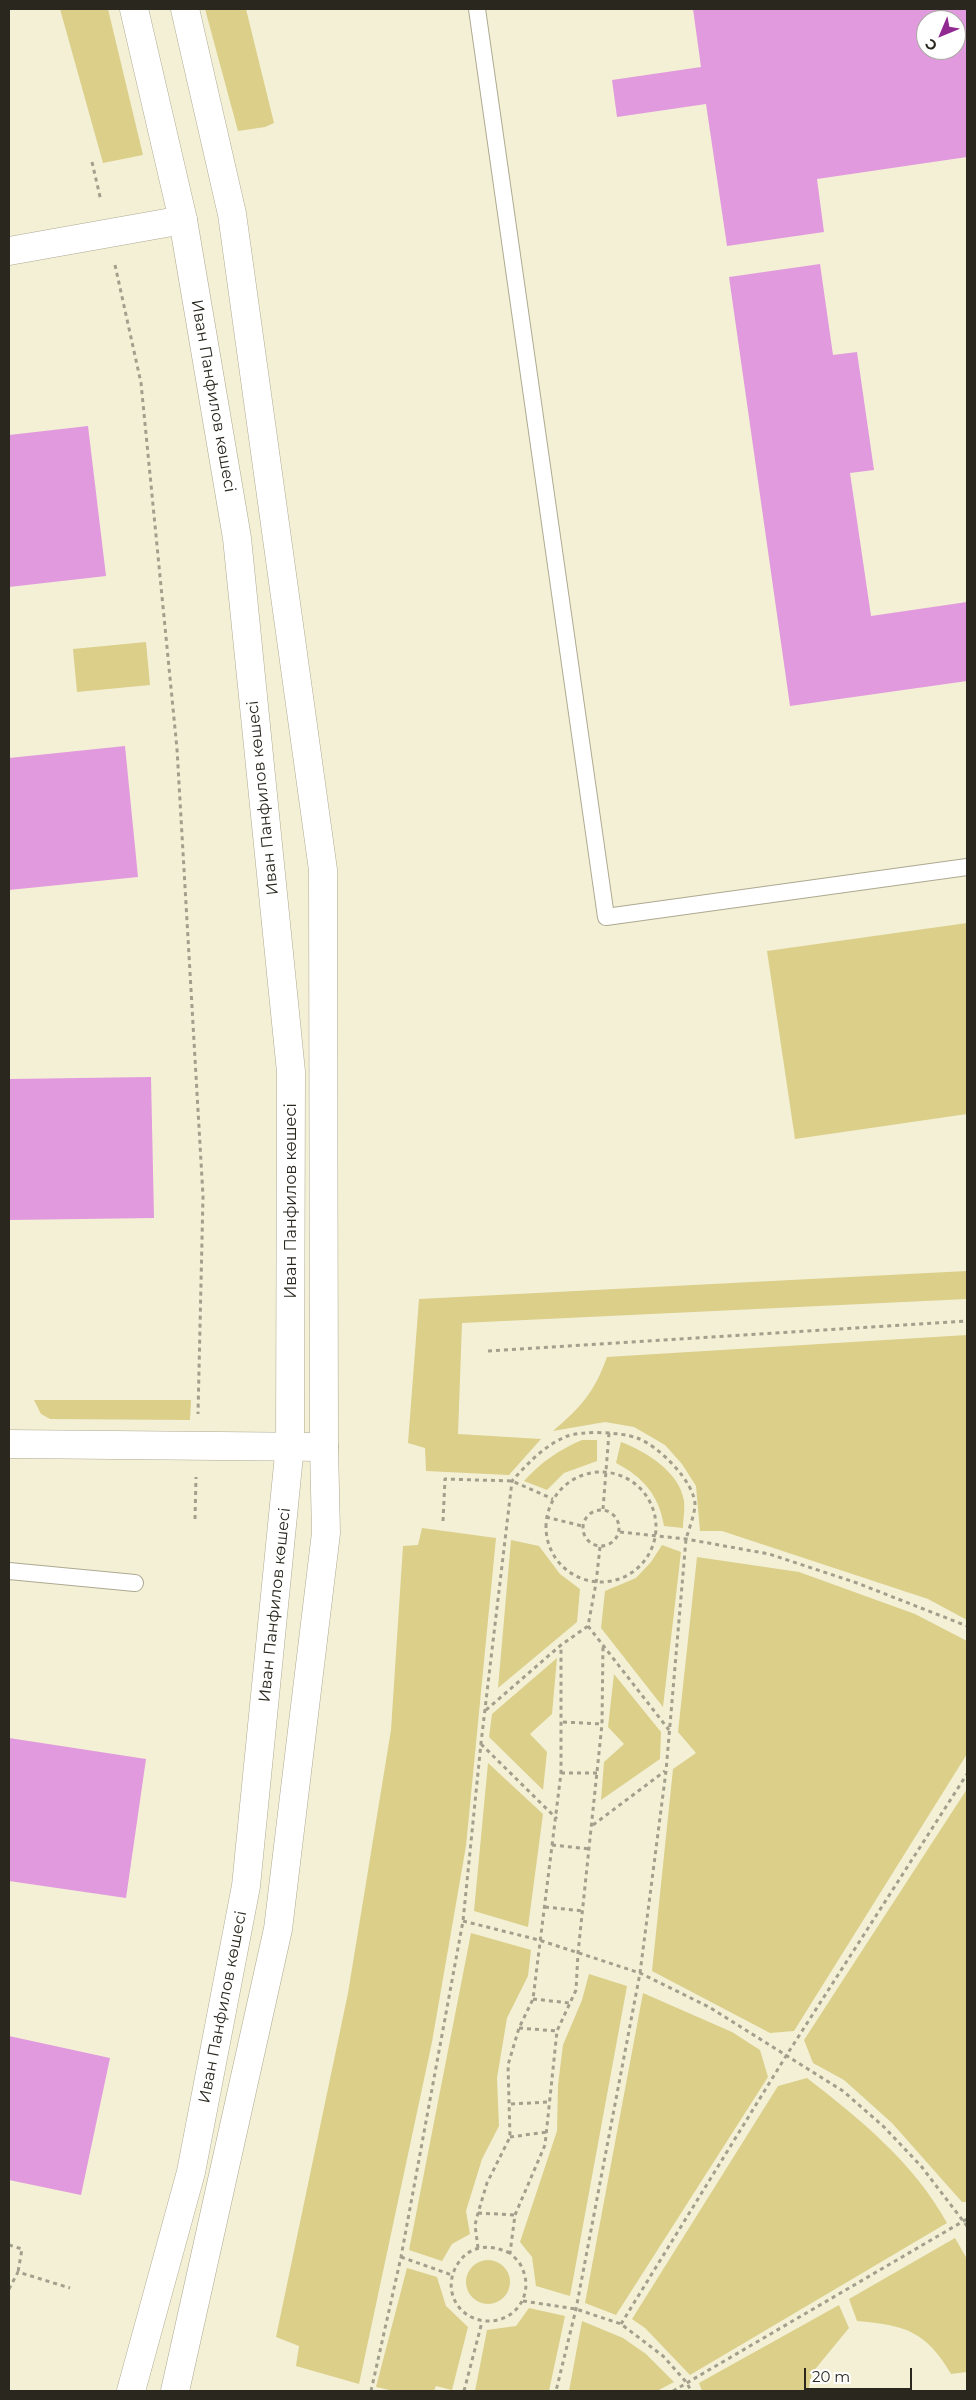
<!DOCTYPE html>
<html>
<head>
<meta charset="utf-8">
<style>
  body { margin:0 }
  #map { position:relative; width:976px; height:2400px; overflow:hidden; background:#f3f0d6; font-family:Montserrat,sans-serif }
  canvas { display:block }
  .frame { position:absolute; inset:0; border:10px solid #29271e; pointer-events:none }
  .north { position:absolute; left:916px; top:10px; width:50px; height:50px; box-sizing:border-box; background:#fff; border:1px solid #a9a9a5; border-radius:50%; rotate:225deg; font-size:14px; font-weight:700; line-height:20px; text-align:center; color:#29271e }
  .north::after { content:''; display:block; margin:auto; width:18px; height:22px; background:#912a90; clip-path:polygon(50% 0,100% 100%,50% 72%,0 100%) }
  .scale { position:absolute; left:804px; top:2368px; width:108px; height:22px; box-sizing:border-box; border:2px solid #29271e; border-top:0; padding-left:6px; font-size:15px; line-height:18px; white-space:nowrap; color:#29271e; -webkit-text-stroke:4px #fff; paint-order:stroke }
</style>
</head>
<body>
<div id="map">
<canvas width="976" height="2400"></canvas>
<div class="frame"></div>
<div class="north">С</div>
<div class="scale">20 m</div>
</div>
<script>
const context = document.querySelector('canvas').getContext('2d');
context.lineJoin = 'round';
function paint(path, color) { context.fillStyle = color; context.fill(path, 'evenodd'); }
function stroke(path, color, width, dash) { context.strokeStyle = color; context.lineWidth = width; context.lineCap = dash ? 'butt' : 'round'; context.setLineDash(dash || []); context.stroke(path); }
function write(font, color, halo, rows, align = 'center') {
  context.font = font + ' Montserrat,sans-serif'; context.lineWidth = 4; context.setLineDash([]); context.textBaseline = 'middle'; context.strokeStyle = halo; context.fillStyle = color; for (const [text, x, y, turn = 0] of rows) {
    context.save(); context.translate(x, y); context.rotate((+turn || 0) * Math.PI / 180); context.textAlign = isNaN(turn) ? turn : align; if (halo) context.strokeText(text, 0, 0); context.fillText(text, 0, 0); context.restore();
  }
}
paint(new Path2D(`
  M60 9H108L143 155 103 163Z
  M205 9H246L274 123 265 127 238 131Z
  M146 642 150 685 77 692 73 649Z
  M967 923V1114L795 1139 767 951Z
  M967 1271V1299L462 1323 458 1434 541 1439 509 1475 426 1471 425 1448 408 1443 419 1299Z
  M967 1335V1620L928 1599 722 1531H700L696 1486 682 1464 665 1445 634 1427 605 1422 553 1431C581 1407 594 1393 607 1357Z
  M34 1400H191L190 1420 50 1419 41 1414Z
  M582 1440H597V1461L564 1473 547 1490 524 1481C541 1462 559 1450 582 1440Z
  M621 1442C645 1451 680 1472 684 1501 685 1510 683 1520 683 1528L664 1526C659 1495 643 1477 616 1463Z
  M422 1528 496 1538 466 1846 432 2042 359 2384 296 2366 299 2346 276 2337 348 1993 391 1730 403 1546 418 1545Z
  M511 1540 539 1546 560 1574 580 1589 577 1622 498 1688Z
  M662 1545 681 1552 663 1707 601 1628 605 1591 636 1578 651 1562Z
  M697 1557 799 1572 915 1614 967 1641V1754L794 2031 770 2033 652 1971 673 1769 696 1753 678 1732Z
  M557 1658 552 1714 530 1734 547 1752 543 1790 489 1737 492 1714Z
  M614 1674 661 1732 660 1759 601 1800 604 1762 624 1744 608 1727Z
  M488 1763 543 1814 528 1927 474 1911Z
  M967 1789V2202H962L892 2123 844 2080 813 2063 804 2040Z
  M471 1933 531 1950 528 1976 507 2018 497 2078 499 2126 482 2159 466 2211 470 2234 452 2244 442 2261 409 2250Z
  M589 1974 627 1986 570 2296 536 2286 532 2257 520 2242 557 2131 558 2085 563 2045 582 2000Z
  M643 1993 732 2032 760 2050 768 2077 616 2315 585 2303Z
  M807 2078C860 2119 914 2163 947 2223L690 2375 645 2328 632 2319 778 2086Z
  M955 2238 967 2259V2372L951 2374C926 2331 905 2325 857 2321L849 2299Z
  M466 2282a22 22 0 1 1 44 0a22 22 0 1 1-44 0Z
  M407 2268 437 2277 446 2306 468 2327 452 2390 436 2386 434 2391H394L376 2387Z
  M839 2305 849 2328 812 2373 808 2391H702L699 2383Z
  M529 2308 565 2316 549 2391H475L487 2330 516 2326Z
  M582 2321 623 2338 646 2354 674 2382 657 2391H569Z`), '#dbcf8a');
paint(new Path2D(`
  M693 9H967V157L817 179 824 232 727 246 706 104 617 117 612 80 701 67ZM926 20H956V50H926Z
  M820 264 833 355 857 352 874 470 850 473 871 616 967 602V681L790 706 729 277Z
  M88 426 106 576 9 587V435Z
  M125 746 138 877 9 890V758Z
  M151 1077 154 1218 9 1220V1079Z
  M9 1738 146 1759 126 1898 9 1881Z
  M9 2036 110 2058 81 2195 9 2180Z`), '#e19add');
const lane = new Path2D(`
  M477 9 606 917 967 867
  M9 1571 135 1583`);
const street = new Path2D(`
  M9 251 183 220
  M9 1444 324 1447`);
const secondary = new Path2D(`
  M131 2391 191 2172 246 1886 290 1445 291 1072 237 538 183 220 134 9
  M175 2391 278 1929 326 1533 324 1447 323 870 232 214 185 9`);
stroke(lane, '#ada991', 18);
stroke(street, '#ada991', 29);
stroke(secondary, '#ada991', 29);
stroke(new Path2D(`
  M92 162 101 201
  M115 265 141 383 177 749 203 1196 198 1414
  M488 1351 967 1321
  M546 1527a55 55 0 1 1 110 0a55 55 0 1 1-110 0Z
  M603 1509 609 1433
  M583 1528a18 18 0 1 1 36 0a18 18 0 1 1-36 0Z
  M546 1517 582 1526
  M195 1519 196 1477
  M443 1521 445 1479 512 1481 553 1499
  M620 1532 686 1539 769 1554 857 1583 967 1626
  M600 1547 596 1583 588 1626 669 1730
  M486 1710 561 1645 588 1626
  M563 1722 602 1724
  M481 1744 557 1819
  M561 1773H597
  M593 1825 665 1771
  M552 1845 590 1849
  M545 1907 583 1911
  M463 1921 539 1940 640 1973 709 2007 843 2091 883 2126 921 2166 967 2226
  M533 1999 570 2003
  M519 2028 557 2031
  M511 2104 548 2102
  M510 2137 547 2132
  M478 2213 515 2215
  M9 2245 22 2249 18 2272
  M478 2248 475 2225 478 2213 487 2183 510 2137 508 2065 519 2028 533 1999 561 1773V1645
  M510 2253C500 2249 492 2246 480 2248 460 2251 446 2277 453 2296 460 2318 486 2327 506 2317 524 2308 531 2286 522 2268 520 2262 514 2257 510 2253L515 2215 545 2145 557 2031 576 1990 578 1953 602 1724 603 1645
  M401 2257 452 2275
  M9 2289 18 2272 70 2288
  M523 2301 576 2309 621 2324 663 2356 687 2383 691 2391
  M621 2324 786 2056 967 1774
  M371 2391 401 2257 463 1921 481 1743 512 1481C527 1464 544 1446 565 1437 582 1430 620 1432 637 1438 658 1445 696 1483 695 1506 694 1516 689 1529 686 1539L666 1771 640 1973 576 2309 556 2391
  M464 2391 482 2322
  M673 2391 967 2219`), '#a2a08c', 3, [4, 4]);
stroke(lane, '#fff', 16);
stroke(street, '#fff', 28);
stroke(secondary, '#fff', 28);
write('16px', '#29271e', '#fff', [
  ["Иван Панфилов көшесі",213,396,80],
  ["Иван Панфилов көшесі",263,798,-96],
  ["Иван Панфилов көшесі",291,1201,-90],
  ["Иван Панфилов көшесі",275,1605,-84],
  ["Иван Панфилов көшесі",223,2007,-79]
]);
</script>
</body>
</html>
